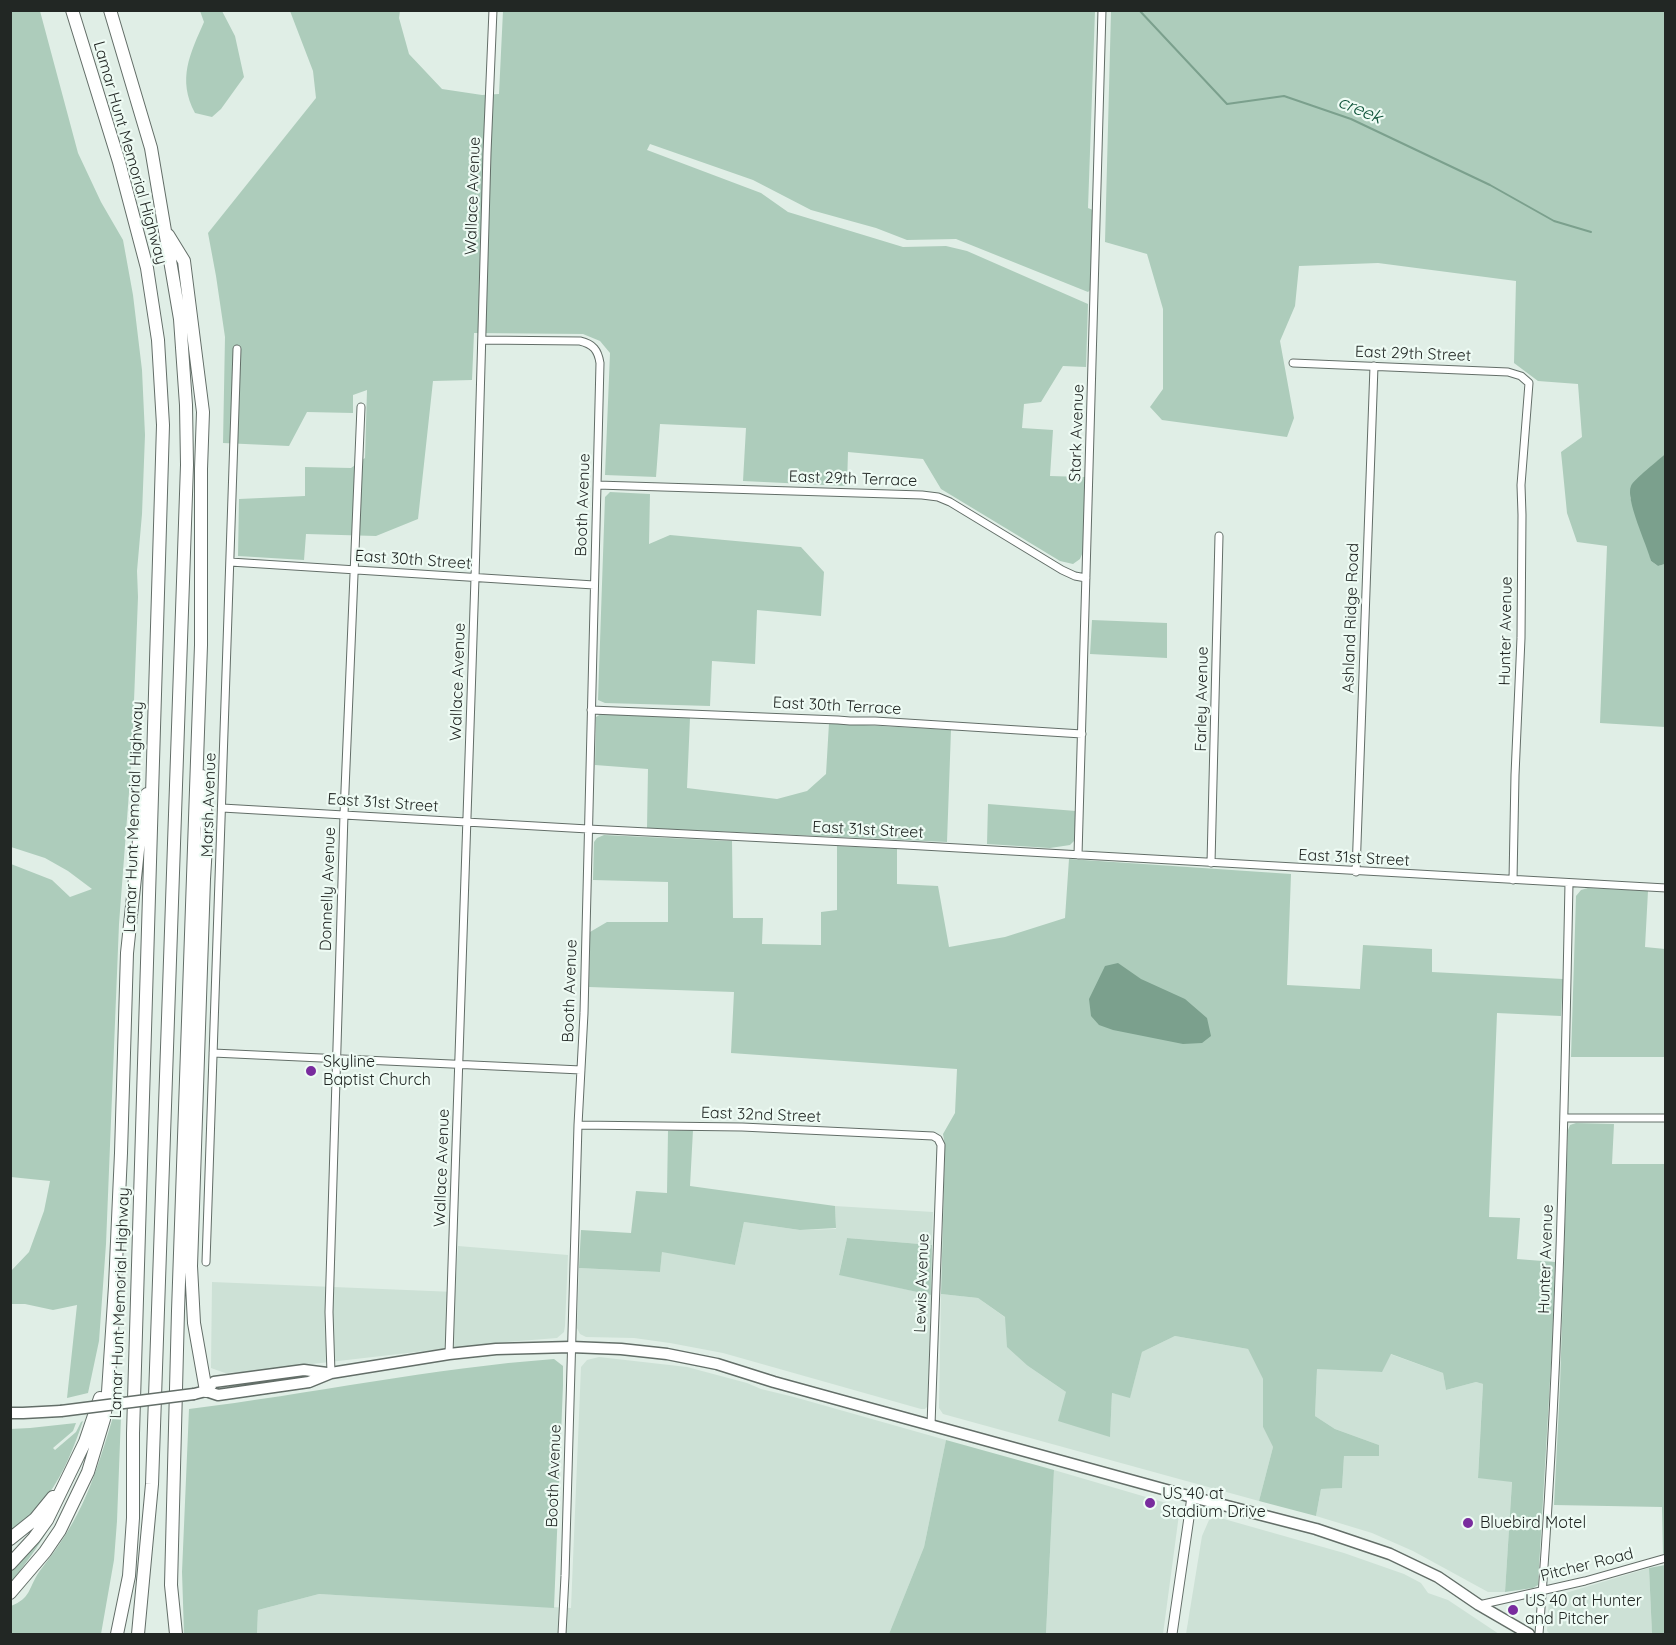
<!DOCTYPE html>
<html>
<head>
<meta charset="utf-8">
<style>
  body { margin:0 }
  #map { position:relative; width:1676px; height:1645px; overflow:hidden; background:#e0eee6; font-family:Quicksand,sans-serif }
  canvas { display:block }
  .frame { position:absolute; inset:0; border:12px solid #222724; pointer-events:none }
</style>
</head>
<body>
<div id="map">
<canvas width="1676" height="1645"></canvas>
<div class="frame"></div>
</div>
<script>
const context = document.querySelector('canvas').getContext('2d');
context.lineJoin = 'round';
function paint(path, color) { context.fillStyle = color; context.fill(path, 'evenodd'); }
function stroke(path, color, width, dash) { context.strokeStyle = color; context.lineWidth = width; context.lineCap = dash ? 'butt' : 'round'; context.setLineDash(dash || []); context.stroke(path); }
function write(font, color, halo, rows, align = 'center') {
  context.font = font + ' Quicksand,sans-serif'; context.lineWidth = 4.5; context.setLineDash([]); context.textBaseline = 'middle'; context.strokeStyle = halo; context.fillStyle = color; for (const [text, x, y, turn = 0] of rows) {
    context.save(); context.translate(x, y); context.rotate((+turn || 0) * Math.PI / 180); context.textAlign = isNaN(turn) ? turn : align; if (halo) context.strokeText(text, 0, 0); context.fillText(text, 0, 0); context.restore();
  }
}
paint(new Path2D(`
  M835 1206 933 1212 932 1245 847 1238 839 1274 931 1295 928 1406 925 1409H921L723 1353 670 1343 634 1338 586 1337 580 1334 577 1328 579 1268 660 1272 662 1251 735 1265 744 1222 800 1230 836 1229Z
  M458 1246 568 1255 565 1326 564 1332 557 1338 494 1343 243 1372 225 1373 211 1368 212 1282 455 1292Z
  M941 1294 978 1298 1006 1318 1028 1366 1066 1392 1110 1436 1112 1393 1130 1397 1142 1352 1175 1336 1248 1349 1263 1379V1427L1273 1447 1259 1501 943 1414 939 1408Z
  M1390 1354 1443 1373 1446 1390 1476 1382 1483 1384 1478 1477 1512 1481 1505 1592H1488L1413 1551 1372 1533 1316 1516 1321 1489 1342 1488 1344 1456 1379 1455V1445L1335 1429 1315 1416 1317 1368 1381 1372Z
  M599 1357 687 1367 747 1383 761 1389 794 1397 946 1440 924 1547 889 1634H257L258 1610 319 1594 571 1608 581 1367 587 1360Z
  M1054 1470 1180 1507 1163 1634H1046Z
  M1217 1517 1344 1553 1404 1574 1421 1583 1428 1593 1448 1600 1499 1634H1186L1202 1536 1209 1520Z
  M1649 1568 1652 1634H1550L1547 1631 1549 1598Z`), '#cde1d6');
paint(new Path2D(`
  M40 11 78 153 101 202 123 240 133 295 142 370 145 435 142 514 137 571 138 597 132 753 119 924 106 1244 99 1341 88 1393 67 1398 77 1305 53 1310 25 1304H10L11 1271 29 1252 44 1211 50 1181 11 1177V864L52 880 70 897 92 889 68 871 45 858 11 847 10 11Z
  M179 11H222L235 36 244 77 221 109 212 117 195 113C177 79 190 54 204 22L200 11 183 12Z
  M290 11H400L399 18 409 54 442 89 482 95 499 94 503 11H1095L1088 208 1093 210 1091 289 1088 292 956 239 907 240 876 228 811 210 753 180 650 144 647 150 761 193 788 212 903 247 946 246 967 251 1088 304 1086 367 1063 366 1041 402 1024 404 1022 428 1053 430 1050 476 1085 477 1083 552 1080 559 1073 564 1060 561 941 489 923 459 848 452 847 486 743 481 746 428 660 424 656 477 605 475 610 353 600 341 583 334 474 333 472 380 433 381 418 519 376 536 306 534 304 560 238 556 239 499 305 496V467L351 468 365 458 367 390 353 395V413L307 412 289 446 223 443 225 337 216 276 208 233 316 98 313 71Z
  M1111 11H1665V454L1632 485 1630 497 1648 548 1651 561 1658 566 1665 564V727L1600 723 1607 546 1577 542 1567 513 1561 452 1582 437 1578 384 1538 381 1514 363 1516 281 1378 263 1299 266 1295 306 1280 341 1294 418 1287 437 1162 420 1150 407 1163 389V309L1147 254 1105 242Z
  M610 492 650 494 649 544 670 535 801 547 824 572 821 616 757 610 755 664 712 661 710 706 605 703 598 700 605 497Z
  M1092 620 1167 623V658L1090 654Z
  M601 714 690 718 687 788 777 799 807 791 826 774 829 723 951 730 947 842 647 828 648 769 595 765 596 717Z
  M988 804 1076 811 1074 841 1070 845 1050 848 987 844Z
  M604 835 732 841 733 918H763L762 944 821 945V912L837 910V846L897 849V884L938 886 949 947 1005 937 1065 918 1069 859 1291 874 1287 985 1360 989 1363 945 1432 949V972L1563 979 1561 1016 1497 1013 1489 1217 1520 1218 1517 1259 1555 1262 1552 1347 1538 1585 1533 1588 1505 1592 1512 1482 1478 1478 1483 1384 1476 1382 1446 1390 1443 1373 1391 1354 1382 1372 1317 1369 1315 1416 1335 1429 1379 1445V1456H1344L1342 1488 1321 1489 1316 1516 1259 1501 1273 1447 1263 1427V1379L1248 1349 1175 1336 1142 1352 1130 1398 1112 1393 1110 1437 1058 1421 1066 1392 1028 1366 1007 1347 1005 1317 978 1298 941 1294 945 1146 943 1134 955 1113 957 1069 731 1053 734 992 589 987 590 932 607 922H668V882L593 880 594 842 597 838Z
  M1588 888 1648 891 1645 947 1665 949V1057H1571L1576 896 1581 890Z
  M1576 1123 1614 1124 1612 1164H1665L1666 1553 1663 1554 1662 1507 1554 1505 1560 1386 1568 1130 1570 1125Z
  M693 1130 690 1186 835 1206 836 1228 800 1230 744 1222 735 1265 662 1252 660 1272 579 1268 581 1230 631 1233 636 1191 667 1193 668 1131Z
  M847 1238 932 1245 931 1295 839 1275Z
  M554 1359 563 1366V1385L554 1608 319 1594 258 1610 257 1634H184L182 1572 189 1409C311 1394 432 1368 554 1359Z
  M121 1416 117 1521 114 1560 101 1634H11V1606C31 1598 28 1589 39 1572 48 1560 58 1547 66 1534 89 1498 101 1457 113 1417Z
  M83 1421C74 1447 64 1473 48 1495 38 1509 24 1521 10 1532V1429L30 1428 76 1423 73 1431 53 1448 55 1450 76 1432 81 1422Z
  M946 1440 1054 1470 1046 1634H889L924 1547Z
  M67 1491C54 1524 34 1554 11 1582V1566Z
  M1665 1565V1634H1652L1649 1568Z`), '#adccbb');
paint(new Path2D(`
  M1665 454V564L1658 566 1651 561C1647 545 1625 499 1631 486 1634 479 1659 460 1665 454Z
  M1118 963 1141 979 1185 999 1207 1018 1211 1036 1202 1043 1183 1044 1113 1030 1099 1025 1091 1016 1089 999 1105 966Z`), '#7ba08d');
stroke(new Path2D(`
  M1139 10 1227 104 1284 96 1351 119 1490 185 1554 221 1591 232`), '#7ba08d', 2);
const minor = new Path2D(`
  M482 340 580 341C593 344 598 350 600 363L584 1013 578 1125 565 1576 562 1634
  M1293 363 1508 372 1521 376 1529 383 1521 485 1522 515 1521 638 1515 775 1513 880
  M597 485 922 495 938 497 950 502 1062 570 1075 576 1086 578
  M230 562 594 585
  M591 710 838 720 850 721H875L1082 734
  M222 808 588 829 905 845 1666 888
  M1078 855 1102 10
  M1211 863 1219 536
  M1356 872 1374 366
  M213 1053 581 1070
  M1564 1118H1666
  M578 1125 742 1127 933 1136 938 1139 941 1145 931 1425
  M206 1262 237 349
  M449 1354 475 578 487 153 493 10
  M331 1373 329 1312 344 814 361 407
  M1479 1605 1585 1581 1666 1558
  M1539 1634C1559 1384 1564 1134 1569 883`);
const secondary = new Path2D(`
  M1172 1634 1192 1497`);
const primary = new Path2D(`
  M206 1391 214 1382 304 1370 327 1373
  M194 1394 206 1391 218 1395 309 1382 331 1373 449 1354 496 1349 571 1347 621 1349 667 1354 717 1364 774 1382 1192 1497 1316 1529 1390 1554 1438 1577 1479 1605 1529 1634
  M10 1413H23L61 1411`);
const motorway = new Path2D(`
  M72 10 119 162 147 268 158 340 163 425 133 1433V1518L129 1576 117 1634
  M110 10 151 148 165 231 180 319 186 405 187 465 152 1484 138 1634
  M168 235 184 261 203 412 201 469V645L178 1311 171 1585 176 1634
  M202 776 207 828 204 879 191 1266 194 1323 206 1391
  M10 1539 35 1519 53 1497
  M10 1564 34 1538 47 1520 85 1442 100 1398
  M10 1593 45 1552 60 1530 88 1472 104 1419 108 1392 115 1286 121 1153 127 953 142 812 147 794`);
stroke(minor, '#636e68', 9);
stroke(secondary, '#636e68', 11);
stroke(primary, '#636e68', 13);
stroke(motorway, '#636e68', 14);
stroke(minor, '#fff', 7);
stroke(secondary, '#fff', 9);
stroke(primary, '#fff', 10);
stroke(motorway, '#fff', 12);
const primaryBridge = new Path2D(`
  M61 1411 194 1394`);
stroke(primaryBridge, '#636e68', 13, []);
stroke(primaryBridge, '#fff', 10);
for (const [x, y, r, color] of [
  [311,1071,6,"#792c9e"],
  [1150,1503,6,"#792c9e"],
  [1468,1523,6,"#792c9e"],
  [1513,1610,6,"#792c9e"]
]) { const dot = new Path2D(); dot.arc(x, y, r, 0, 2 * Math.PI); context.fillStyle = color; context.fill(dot); stroke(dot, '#eefbf4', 2); }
write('16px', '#222724', '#eefbf4', [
  ["Lamar Hunt Memorial Highway",130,153,74],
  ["Wallace Avenue",473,196,-88],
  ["East 29th Street",1413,354,2],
  ["Stark Avenue",1077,433,-88],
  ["East 29th Terrace",853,479,2],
  ["Booth Avenue",583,505,-88],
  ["East 30th Street",413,560,4],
  ["Ashland Ridge Road",1351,618,-88],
  ["Hunter Avenue",1506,631,-89],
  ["Wallace Avenue",458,682,-88],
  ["Farley Avenue",1202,699,-89],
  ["East 30th Terrace",837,706,3],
  ["East 31st Street",383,803,4],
  ["Marsh Avenue",209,805,-88],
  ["Lamar Hunt Memorial Highway",134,817,-88],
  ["East 31st Street",868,830,3],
  ["East 31st Street",1354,858,3],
  ["Donnelly Avenue",328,889,-88],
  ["Booth Avenue",570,991,-88],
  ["East 32nd Street",761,1115,2],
  ["Wallace Avenue",442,1168,-88],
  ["Hunter Avenue",1546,1259,-88],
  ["Lewis Avenue",922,1283,-88],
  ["Lamar Hunt Memorial Highway",120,1303,-88],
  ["Booth Avenue",554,1476,-88],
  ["Pitcher Road",1587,1565,-14]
]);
write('16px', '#222724', '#eefbf4', [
  ["Skyline",323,1062],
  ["Baptist Church",323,1080],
  ["US 40 at",1162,1494],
  ["Stadium Drive",1162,1512],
  ["Bluebird Motel",1480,1523],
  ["US 40 at Hunter",1525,1601],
  ["and Pitcher",1525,1619]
], 'left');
write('italic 18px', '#0e5339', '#eefbf4', [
  ["creek",1360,110,23]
]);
</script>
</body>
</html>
